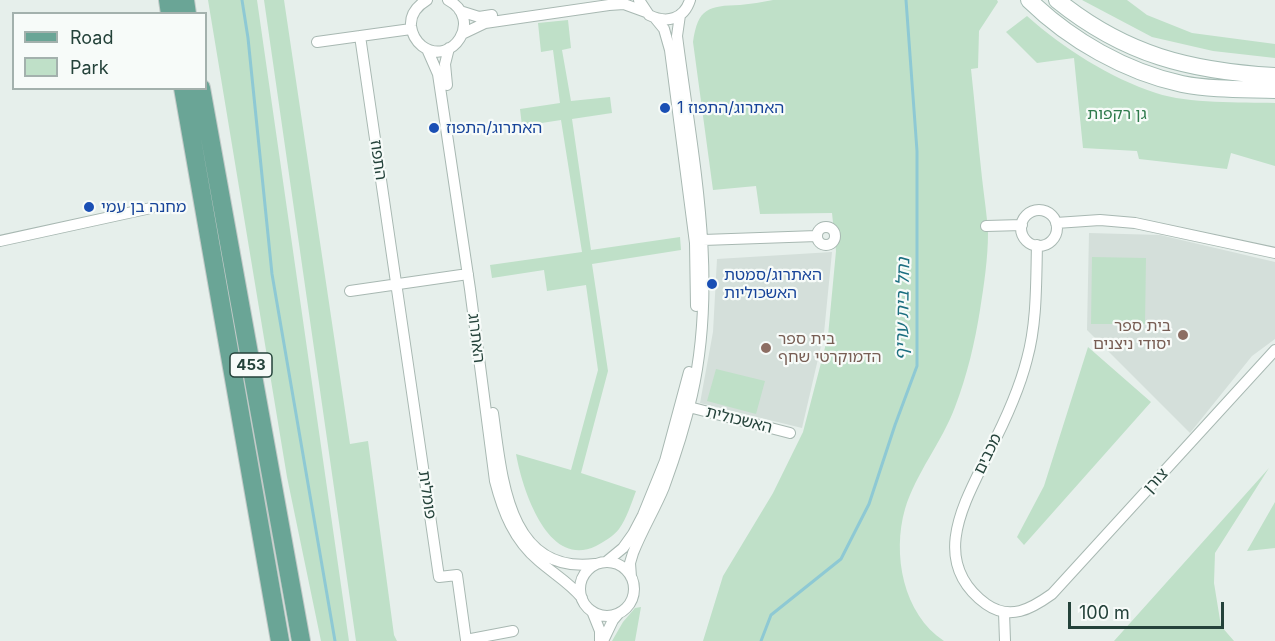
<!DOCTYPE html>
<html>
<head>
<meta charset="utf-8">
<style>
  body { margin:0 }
  #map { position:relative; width:1275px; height:641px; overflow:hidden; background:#e6efeb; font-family:Inter,sans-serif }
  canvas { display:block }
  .legend { position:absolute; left:12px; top:12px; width:195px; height:78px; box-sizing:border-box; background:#f7fbf9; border:2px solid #a3b1ad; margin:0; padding:8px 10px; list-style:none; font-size:18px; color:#24423a }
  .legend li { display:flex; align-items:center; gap:12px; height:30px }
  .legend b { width:30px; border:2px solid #a3b1ad }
  .scale { position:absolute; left:1068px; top:602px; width:156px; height:27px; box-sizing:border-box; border:3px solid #24423a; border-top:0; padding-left:8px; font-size:18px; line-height:21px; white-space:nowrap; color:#24423a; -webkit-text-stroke:4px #f7fbf9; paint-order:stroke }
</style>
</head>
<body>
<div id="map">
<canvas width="1275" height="641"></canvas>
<ul class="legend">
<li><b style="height:8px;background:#6aa596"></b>Road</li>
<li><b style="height:16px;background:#bfe0c8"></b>Park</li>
</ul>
<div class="scale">100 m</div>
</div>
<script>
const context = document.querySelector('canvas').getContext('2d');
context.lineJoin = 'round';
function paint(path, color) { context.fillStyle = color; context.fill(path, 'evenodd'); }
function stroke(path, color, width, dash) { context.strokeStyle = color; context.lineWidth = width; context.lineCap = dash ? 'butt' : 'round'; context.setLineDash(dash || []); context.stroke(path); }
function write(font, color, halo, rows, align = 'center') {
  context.font = font + ' Inter,"Noto Sans Hebrew",sans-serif'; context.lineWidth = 4.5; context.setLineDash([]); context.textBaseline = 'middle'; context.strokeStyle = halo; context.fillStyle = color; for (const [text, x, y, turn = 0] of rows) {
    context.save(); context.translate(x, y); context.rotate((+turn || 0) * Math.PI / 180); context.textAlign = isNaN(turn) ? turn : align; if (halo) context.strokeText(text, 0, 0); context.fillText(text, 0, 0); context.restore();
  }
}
paint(new Path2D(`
  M1089 233 1160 235 1275 262V339L1252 356 1190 433 1087 330Z
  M832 252 824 333 802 428 700 403 713 332 717 259Z`), '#d4dfda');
paint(new Path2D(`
  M208 0H257L349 641H321L287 477Z
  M264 0H284L350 444 368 441 394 635 397 641H356Z
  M773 0H997L998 2 979 31 978 68 971 69C975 106 978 142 982 178 984 196 987 215 988 233 988 258 984 285 980 310 975 342 967 376 955 407 942 442 916 473 905 509 892 554 903 614 944 641H703L723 576 773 493 803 432 828 336 836 251 832 213 760 214 756 186 713 190 693 42C698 8 708 6 740 5 751 4 762 2 773 0Z
  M1082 0H1127L1147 15 1192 33 1275 44V58L1213 51 1152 37Z
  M1027 16C1063 48 1110 78 1156 93 1189 104 1240 102 1275 103V166L1231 153 1227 169 1139 159 1137 151 1083 148 1074 58 1037 63 1006 32Z
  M568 20 571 48 562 50 571 101 610 97 612 113 572 119 591 250 680 237 681 250 592 264 608 371 581 473 636 491C631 504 627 518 619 529 614 536 603 542 596 546 547 570 522 487 516 454L571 470 598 370 586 285 547 291 544 270 492 278 490 265 582 252 561 120 522 126 520 109 560 103 553 50 541 52 538 23Z
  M1092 257 1146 258 1145 324H1091Z
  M1088 347 1151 402 1024 545 1017 537 1044 486Z
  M716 369 765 381 756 414 707 401Z
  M1269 468 1215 553 1214 583 1221 626 1234 641H1114Z
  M1275 502V548L1247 551Z
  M641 607 635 641H612L623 622 635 608Z`), '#bfe0c8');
stroke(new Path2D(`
  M242 0 248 38 272 274 335 641
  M761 641 771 615 841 559 869 504 895 425 917 366V151L906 0`), '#8ec9d4', 3);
const minor = new Path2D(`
  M427 0C417 6 410 14 411 26 412 34 416 41 422 46 452 68 484 19 448 0
  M639 0 649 15C667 24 684 19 690 0
  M460 11 479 17 492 15
  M655 18 664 29 670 50 695 243 696 306
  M462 34 485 23 609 5 624 4 646 12
  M360 36 439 577 457 575 466 640 513 631
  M317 42 411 29
  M427 49 438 74 470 289 495 481C503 512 514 540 539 561 554 574 570 583 582 598
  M447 85 445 64 449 48
  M1021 228a18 18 0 1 1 36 0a18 18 0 1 1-36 0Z
  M1056 223 1100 220 1135 223 1275 253
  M986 226 1022 225
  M817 236a9 9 0 1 1 18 0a9 9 0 1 1-18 0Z
  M703 240 817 236
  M0 241 151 208
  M1037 245C1036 283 1037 323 1027 359 1019 391 1004 423 989 452 965 502 928 561 986 604 1010 621 1031 609 1052 594L1275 350
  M350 291 468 274
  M689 407 790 433
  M493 413C502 476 507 575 595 564
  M606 562 623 548 633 534 643 515 665 461 689 372
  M580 589a27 27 0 1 1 54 0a27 27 0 1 1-54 0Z
  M631 577 630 563 633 553C642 530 655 509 664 487 675 457 685 426 692 395 719 276 692 155 677 36L680 15
  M592 611 600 631V641
  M1004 612 1005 641
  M603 641 613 620 619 613`);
const secondary = new Path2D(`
  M1029 0C1070 40 1126 72 1182 84 1212 90 1244 89 1275 90
  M1057 0C1125 55 1190 71 1275 76`);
const primary = new Path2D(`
  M168 0 170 14
  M185 0 187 14
  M183 88 280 641
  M201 88 301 641`);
stroke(minor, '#a8b8b2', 12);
stroke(secondary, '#a4bbb3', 18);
stroke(primary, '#c2cac8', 20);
stroke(minor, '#fff', 10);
stroke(secondary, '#fff', 16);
stroke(primary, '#6aa596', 18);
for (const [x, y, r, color] of [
  [665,108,6,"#1a4fb4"],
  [434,128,6,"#1a4fb4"],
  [89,207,6,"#1a4fb4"],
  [712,284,6,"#1a4fb4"],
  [1183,335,6,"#8d6e63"],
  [766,348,6,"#8d6e63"]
]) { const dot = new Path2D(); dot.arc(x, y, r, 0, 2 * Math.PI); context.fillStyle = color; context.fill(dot); stroke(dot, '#f7fbf9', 2); }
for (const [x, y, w] of [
  [251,365,42]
]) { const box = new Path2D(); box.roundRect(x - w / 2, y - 12, w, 24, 4.5); context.fillStyle = '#f7fbf9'; context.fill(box); stroke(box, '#24423a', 1.5); }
write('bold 15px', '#24423a', null, [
  ["453",251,365]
]);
write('16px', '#164399', '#f7fbf9', [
  ["האתרוג/התפוז 1",677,108],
  ["האתרוג/התפוז",446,128],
  ["מחנה בן עמי",101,207],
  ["האתרוג/סמטת",724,275],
  ["האשכוליות",724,293]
], 'left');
write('16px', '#2d7a4b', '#f7fbf9', [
  ["גן רקפות",1117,114]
]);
write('16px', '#24423a', '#f7fbf9', [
  ["התפוז",378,160,82],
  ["האתרוג",476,338,83],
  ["האשכולית",739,420,14],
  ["מכבים",988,454,-64],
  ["צורן",1156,481,-47],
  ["פומלית",427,495,82]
]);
write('16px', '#785e54', '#f7fbf9', [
  ["בית ספר",1171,326],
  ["יסודי ניצנים",1171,344],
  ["בית ספר",778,339,"left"],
  ["הדמוקרטי שחף",778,357,"left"]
], 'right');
write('italic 18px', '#1c6f80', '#f7fbf9', [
  ["נחל בית עריף",903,309,-89]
]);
</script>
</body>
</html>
